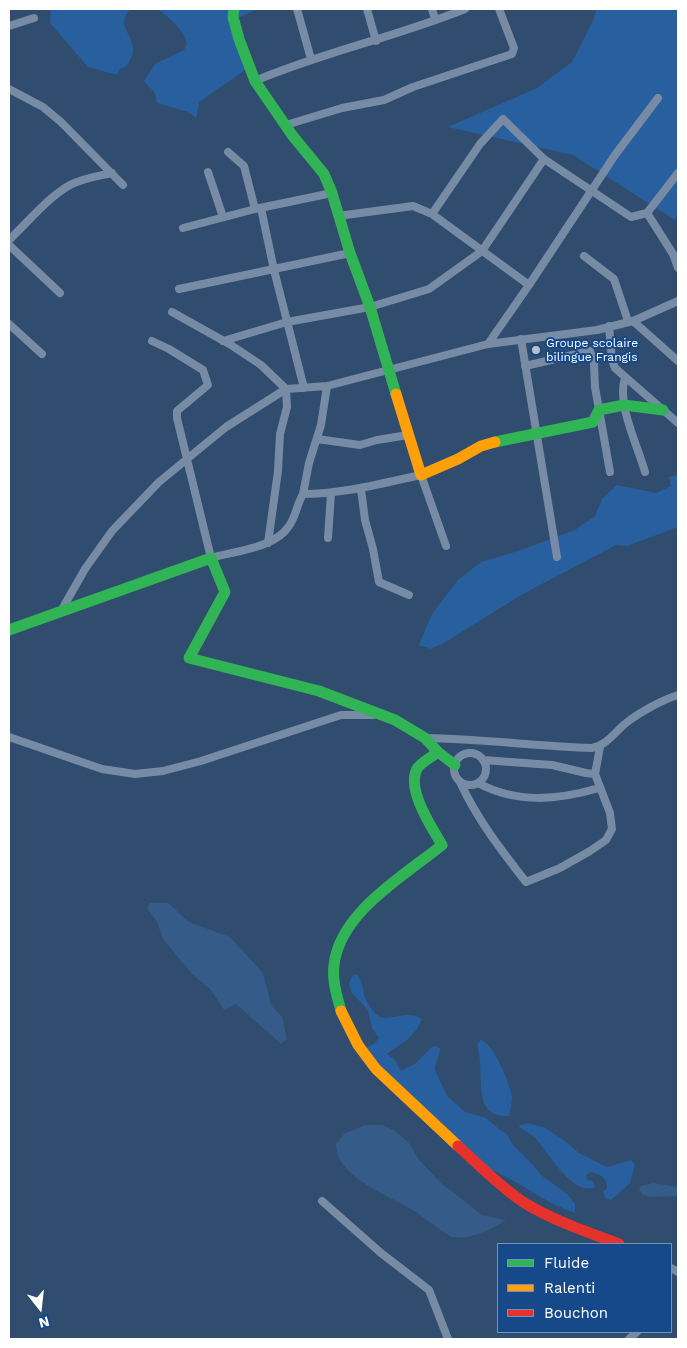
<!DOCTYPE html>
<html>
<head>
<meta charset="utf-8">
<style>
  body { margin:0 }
  #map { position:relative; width:687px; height:1348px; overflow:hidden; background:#304c6e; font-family:"Work Sans",sans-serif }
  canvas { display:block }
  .frame { position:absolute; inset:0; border:10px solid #fff; pointer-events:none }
  .legend { position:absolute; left:497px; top:1243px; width:175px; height:90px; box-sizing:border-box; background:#154989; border:1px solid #7392b8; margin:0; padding:6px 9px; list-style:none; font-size:15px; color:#fff }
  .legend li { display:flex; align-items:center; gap:10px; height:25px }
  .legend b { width:25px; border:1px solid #7392b8 }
  .north { position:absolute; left:15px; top:1283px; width:50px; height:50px; -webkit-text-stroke:4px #154989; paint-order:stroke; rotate:164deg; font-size:14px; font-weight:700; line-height:20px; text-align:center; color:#fff }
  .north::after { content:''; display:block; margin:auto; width:18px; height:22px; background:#fff; clip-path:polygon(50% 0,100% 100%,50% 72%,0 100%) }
</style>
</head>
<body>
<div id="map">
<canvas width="687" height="1348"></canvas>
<div class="frame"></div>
<ul class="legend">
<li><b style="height:6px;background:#30b455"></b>Fluide</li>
<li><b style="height:6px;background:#ff9f0a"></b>Ralenti</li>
<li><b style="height:6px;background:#e5322d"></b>Bouchon</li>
</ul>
<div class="north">N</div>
</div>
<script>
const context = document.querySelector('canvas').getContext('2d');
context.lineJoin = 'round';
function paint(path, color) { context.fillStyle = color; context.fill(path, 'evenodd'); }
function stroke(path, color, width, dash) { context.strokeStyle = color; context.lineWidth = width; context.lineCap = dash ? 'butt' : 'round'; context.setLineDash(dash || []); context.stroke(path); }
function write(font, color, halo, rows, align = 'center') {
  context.font = font + ' "Work Sans",sans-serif'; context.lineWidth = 4; context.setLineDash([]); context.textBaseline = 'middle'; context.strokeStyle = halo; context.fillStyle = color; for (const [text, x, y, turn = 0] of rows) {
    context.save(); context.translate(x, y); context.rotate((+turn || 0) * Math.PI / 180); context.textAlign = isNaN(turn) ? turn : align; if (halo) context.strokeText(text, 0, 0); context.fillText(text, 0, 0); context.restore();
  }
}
paint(new Path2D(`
  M51 9H131C114 24 134 34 133 51 133 55 129 62 127 66L120 69 117 75 88 67 50 23Z
  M158 9H257L238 18 248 68 199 102 196 118 188 112 157 103 155 93 144 81 155 64 184 50 187 44C183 28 170 19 158 9Z
  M596 9H678V212L675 220 573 155 448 127 537 88 572 62 593 21Z
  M678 475V527L627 546 616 545 521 595 444 643 431 649 419 645 432 614 458 580 481 562 518 551 575 530 595 516 602 499 617 485 656 493 671 486 669 477Z
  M356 974C363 980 362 987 364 995 366 1001 372 1011 377 1015 387 1024 406 1008 422 1019L417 1029 408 1039 387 1054 394 1059 401 1071 416 1063 432 1047 437 1046 440 1049C440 1057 434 1063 435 1070L447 1096 465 1112 486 1118 500 1130 507 1134 513 1145 533 1165 541 1175 567 1194 575 1204V1213L553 1204 510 1179 488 1168 389 1078 367 1047 374 1044 379 1038 372 1028 368 1010 352 993 349 984 352 976Z
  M481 1040C494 1045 510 1083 512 1097 512 1103 510 1110 509 1116 476 1118 482 1086 480 1063 480 1057 478 1051 477 1044Z
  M528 1123 545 1128 565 1141 579 1153 607 1167 631 1160 635 1165 630 1183 611 1200 605 1198 603 1192 607 1188C607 1177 601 1175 591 1172L586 1175 587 1180 593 1181 595 1187C571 1197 548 1150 534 1137 530 1133 523 1130 518 1126Z`), '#28609f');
paint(new Path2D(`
  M150 903H168L189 922 230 937 263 973 271 1005 282 1017 287 1039 281 1044 236 1004 224 1010 211 990 192 974 163 939 157 922 147 908Z
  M365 1125H382L394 1130 410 1144 419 1160 441 1183 482 1215 506 1220C492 1229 469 1241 452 1237 448 1236 421 1215 414 1211 390 1195 336 1178 336 1144L344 1134Z
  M653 1183 678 1187V1196L650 1197 642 1194 639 1190 641 1186Z`), '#355b88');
stroke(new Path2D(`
  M297 9 311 59
  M367 9 376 41
  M432 9 435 19
  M9 26 34 18
  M255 81C323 52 396 37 465 9
  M9 89 43 107 61 122 123 185
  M286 125 342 108 384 100 413 87 512 54 514 48 499 9
  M228 152 244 166 255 209
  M208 172 223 217
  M678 173 647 213 673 254 678 268
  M261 208 274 270 304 388
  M432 214 480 144 503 119 544 159 631 217 647 213
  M338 216 413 206 432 214 529 285
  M183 228 255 209 332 193
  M9 240C28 222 47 198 70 185 83 178 98 176 112 173
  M9 245 60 293
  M584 256 614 279 628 321
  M179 289 350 253
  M172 312 231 345 261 365 286 389 327 386 488 344 597 330 633 321 678 301
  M633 321 678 361
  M9 324 42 354
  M609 326 612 360 615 368 678 423
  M521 339 557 557
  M152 341 169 349 203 370 208 385 177 411V418L211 558C235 551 275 548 289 526 296 516 297 504 303 494 344 494 382 483 421 475L446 546
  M223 341 287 322 370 307 429 289 482 251 544 159
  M488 344 529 285 615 155 658 98
  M525 366 590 351 594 363 595 387 610 472
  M625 378C616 403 638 446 645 472
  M317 439 360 445 377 440 408 435
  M361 489 365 520 373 549 379 582 409 595
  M303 494 309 463 321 425 327 386
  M328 538 331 493
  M268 543 278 471 280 434 287 407 286 389
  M61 611 85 569 112 531 159 482 226 427 286 389
  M9 737 102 769 135 774 163 771 201 761 341 715H373
  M425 738C481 739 536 746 592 748 607 745 615 732 626 723 640 712 662 700 678 695
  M454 769a16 16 0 1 1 32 0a16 16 0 1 1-32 0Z
  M483 760 552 765 586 773 595 774
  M460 782C477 819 501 850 526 882L560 868 590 851 606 840 612 829 610 813 595 774 600 747
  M478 783C517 804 558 800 599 788
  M322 1201 381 1253 429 1290 448 1339
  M671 1268 678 1272
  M629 1339 637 1332`), '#778ba4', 8);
stroke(new Path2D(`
  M234 9 233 17 239 39 255 81 292 135 324 174 332 193 350 253 370 307 396 394
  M495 442 593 422 599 410 624 405 663 410
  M9 630 211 558 225 592 189 658 319 691 395 720 425 738 438 752 455 765
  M341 1011C337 996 332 981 334 965 340 912 404 876 442 845 432 828 406 789 417 769 420 763 432 757 438 752`), '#30b455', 11);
stroke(new Path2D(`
  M396 394 421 475 458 459 481 446 495 442
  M341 1011 358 1045 376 1069 458 1146`), '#ff9f0a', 11);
stroke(new Path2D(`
  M458 1146C479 1165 499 1186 523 1202 552 1220 587 1232 619 1244`), '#e5322d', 11);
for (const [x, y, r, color] of [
  [536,350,5,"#b7c0cc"]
]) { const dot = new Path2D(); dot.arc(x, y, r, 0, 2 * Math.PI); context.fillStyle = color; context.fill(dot); stroke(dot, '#154989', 2); }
write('12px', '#fff', '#154989', [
  ["Groupe scolaire",546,343],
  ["bilingue Frangis",546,357]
], 'left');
</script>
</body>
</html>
